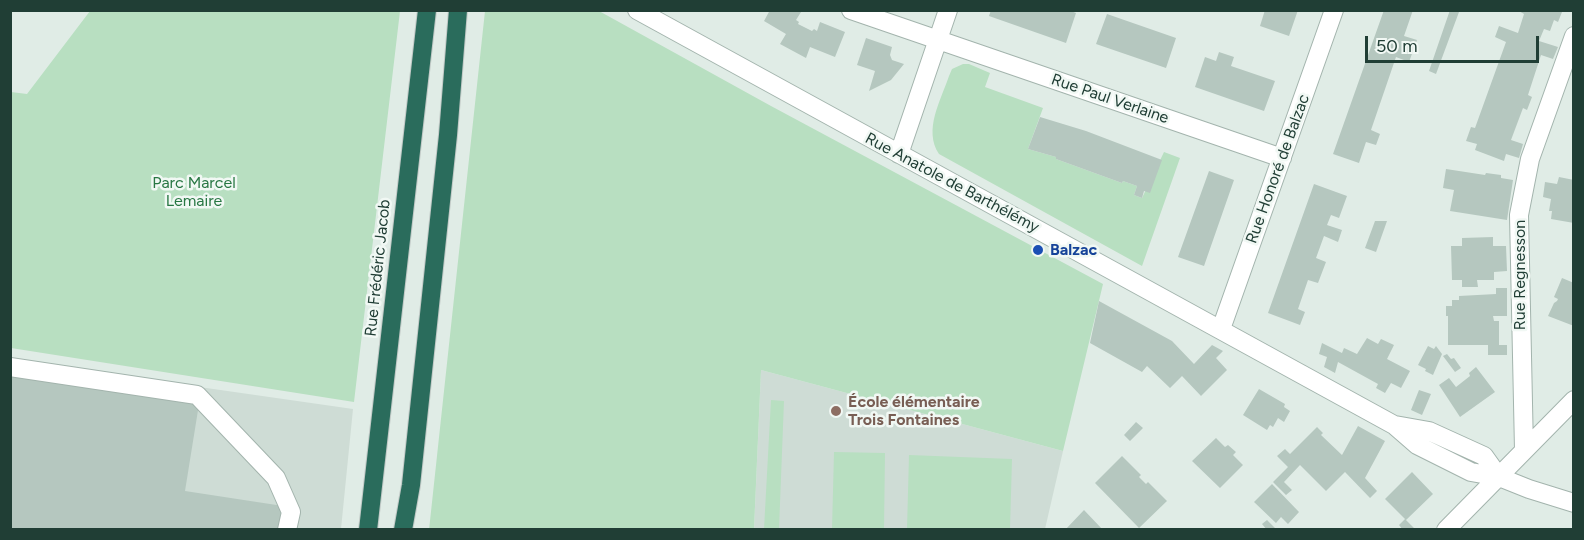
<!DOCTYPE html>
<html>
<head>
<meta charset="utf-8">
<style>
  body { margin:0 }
  #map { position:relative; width:1584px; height:540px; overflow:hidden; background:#e0ece6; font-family:Figtree,sans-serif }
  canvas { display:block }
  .frame { position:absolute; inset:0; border:12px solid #203e35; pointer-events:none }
  .scale { position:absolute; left:1365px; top:36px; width:174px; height:27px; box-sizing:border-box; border:3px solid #203e35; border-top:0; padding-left:8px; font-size:18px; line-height:21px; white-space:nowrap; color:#203e35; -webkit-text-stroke:4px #f1f8f4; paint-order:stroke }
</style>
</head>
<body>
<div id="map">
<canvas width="1584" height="540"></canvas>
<div class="frame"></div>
<div class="scale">50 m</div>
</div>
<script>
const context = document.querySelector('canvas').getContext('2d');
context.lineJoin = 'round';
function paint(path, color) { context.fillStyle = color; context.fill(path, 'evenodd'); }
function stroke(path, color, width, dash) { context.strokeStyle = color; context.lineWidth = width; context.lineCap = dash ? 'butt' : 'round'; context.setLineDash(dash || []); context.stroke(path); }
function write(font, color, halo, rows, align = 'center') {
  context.font = font + ' Figtree,sans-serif'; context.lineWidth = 5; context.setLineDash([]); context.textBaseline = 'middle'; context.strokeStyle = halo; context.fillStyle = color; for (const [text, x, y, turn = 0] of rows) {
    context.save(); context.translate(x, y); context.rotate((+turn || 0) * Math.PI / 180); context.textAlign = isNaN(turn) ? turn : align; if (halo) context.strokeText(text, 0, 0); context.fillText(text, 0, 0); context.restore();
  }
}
paint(new Path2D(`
  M11 360 353 409 341 529 11 530Z
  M761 370 1063 451 1045 529 754 530Z`), '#cedcd5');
paint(new Path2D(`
  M90 11H400L354 402 11 348V92L27 94Z
  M485 11H599L771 106 1103 284 1063 451 761 370 754 529 429 530Z
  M963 64H969L990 73 985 87 1043 108 1028 149 1056 157V159L1122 183 1123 181 1137 186 1134 195 1142 198 1164 152 1180 158 1142 266 939 154C923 130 941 100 949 76L952 69Z
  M771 400 784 401 779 529H764Z
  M834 452 885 453 884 529H832Z
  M909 455 1012 459 1010 529H907Z`), '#b8dfc1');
paint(new Path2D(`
  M770 10H797L801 12 796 20 799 22 798 24 812 31 814 29 817 31 820 22 845 32 835 57 810 47 806 58 780 44 786 34 764 21Z
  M991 10H1068L1076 13 1066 43 989 16Z
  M1265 10H1298L1289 36 1260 26Z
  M1384 10H1413L1404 36 1417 40 1409 62 1396 57 1371 130 1380 134 1376 145 1366 142 1359 163 1333 154Z
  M1450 10 1459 12 1436 74 1429 71Z
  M1517 10 1562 12 1558 22 1554 20 1550 31 1544 29 1539 41 1558 47 1553 59 1541 55 1528 95 1532 97 1527 110 1523 108 1511 140 1523 144 1519 158 1506 154 1504 161 1475 150 1477 144 1466 141 1471 127 1475 128 1506 42 1495 37 1499 26 1518 33 1524 14Z
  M1107 14 1176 38 1166 68 1096 44Z
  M866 38 892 47 890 55 892 60 904 64 891 80 869 91 875 71 857 65Z
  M1219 52 1234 57 1231 66 1275 81 1264 111 1195 87 1205 57 1216 61Z
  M1040 117 1086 131 1162 160 1150 193 1144 191 1142 198 1134 195 1137 186 1123 181 1122 183 1056 159V157L1028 149Z
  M1446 169 1485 175 1486 173 1501 175V178L1513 180 1507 220 1450 211 1454 190 1443 188Z
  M1209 171 1234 180 1204 266 1178 257Z
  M1559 177 1574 180V223L1551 219 1552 211H1549L1551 199 1543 197 1545 182 1557 184Z
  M1314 184 1347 196 1339 218 1331 215 1327 225 1342 230 1338 242 1324 236 1316 258 1326 262 1318 283 1308 280 1298 309 1305 312 1300 325 1268 313Z
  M1375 221H1387L1376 252 1365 248Z
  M1493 237V246H1506L1507 271 1494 272V280H1477L1478 287H1462V280H1452L1451 246H1462V238Z
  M1562 278 1574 283V326L1548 316 1554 303 1557 301 1558 299 1554 297Z
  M1496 288H1507V316H1493L1494 321H1499V345H1507V355H1488V345H1448V316H1446V306H1452V300H1459V296L1496 294Z
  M1099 301 1172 341 1194 364 1212 345 1223 351 1216 358 1227 370 1201 396 1182 376 1170 388 1147 366 1142 372 1090 343Z
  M1367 338 1378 344 1381 339 1394 345 1387 359 1410 371 1401 388 1391 383 1385 393 1376 388 1378 384 1338 362 1335 373 1324 367 1327 357 1319 354 1322 343 1342 353 1344 348 1357 354Z
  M1428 346 1434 349 1436 346 1442 354 1433 375 1425 371 1426 369 1418 365Z
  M1447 354 1451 359 1454 358 1461 368 1455 372 1443 356Z
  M1476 367 1495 392 1460 417 1439 385 1449 378 1456 387 1470 376 1469 373Z
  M10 374 199 404 185 491 283 506 279 530H10Z
  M1259 389 1285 404 1284 407 1290 411 1284 422 1278 418 1273 427 1270 425 1267 430 1243 415Z
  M1419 390 1431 394 1422 415 1411 410Z
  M1136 422 1143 428 1130 441 1124 435Z
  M1358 426 1385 441 1365 478 1377 491 1370 498 1345 472 1326 491 1300 465 1284 482 1292 490 1286 495 1273 482 1288 467 1277 456 1285 449 1290 454 1317 427 1323 433 1321 435 1342 455Z
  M1216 438 1225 447 1228 445 1236 452 1233 455 1243 465 1220 488 1192 461Z
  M1122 456 1141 475 1139 477 1146 484 1148 482 1167 501 1139 528 1095 483Z
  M1412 472 1433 494 1406 520 1385 499Z
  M1272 484 1299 512 1288 524 1281 517 1276 523 1254 502Z
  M1084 510 1103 530H1065Z
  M1405 519 1416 530H1403L1399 525Z
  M1267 520 1277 530H1267L1262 524Z`), '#b5c7bf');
const minor = new Path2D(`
  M637 10 1394 425 1417 445 1471 472 1499 477 1529 489 1574 503
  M851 10 1282 158
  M899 154 948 10
  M1221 329 1334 10
  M10 367 197 395 276 478 291 512 287 530
  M1395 425 1429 431 1484 456 1499 477
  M1524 450 1519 215 1530 159 1574 36
  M1446 530 1574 400`);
const highway = new Path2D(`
  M368 530 427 10
  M403 530 411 485 448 135 458 10`);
stroke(minor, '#a3b4ad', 20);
stroke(highway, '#c1c9c6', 20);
stroke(minor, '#fff', 18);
stroke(highway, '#2a6c5c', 18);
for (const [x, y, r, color] of [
  [1038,250,6,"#1a4fb4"],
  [836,411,6,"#8d6e63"]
]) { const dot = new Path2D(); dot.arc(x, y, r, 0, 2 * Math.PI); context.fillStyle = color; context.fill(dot); stroke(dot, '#f1f8f4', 2); }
write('16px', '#203e35', '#f1f8f4', [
  ["Rue Paul Verlaine",1110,99,19],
  ["Rue Honoré de Balzac",1278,169,-70],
  ["Rue Anatole de Barthélémy",952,183,28],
  ["Rue Frédéric Jacob",378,268,-84],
  ["Rue Regnesson",1520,275,-90]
]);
write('16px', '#287743', '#f1f8f4', [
  ["Parc Marcel",194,183],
  ["Lemaire",194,201]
]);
write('bold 16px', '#164399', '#f1f8f4', [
  ["Balzac",1050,250]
], 'left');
write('bold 16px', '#785e54', '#f1f8f4', [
  ["École élémentaire",848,402],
  ["Trois Fontaines",848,420]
], 'left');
</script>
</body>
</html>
